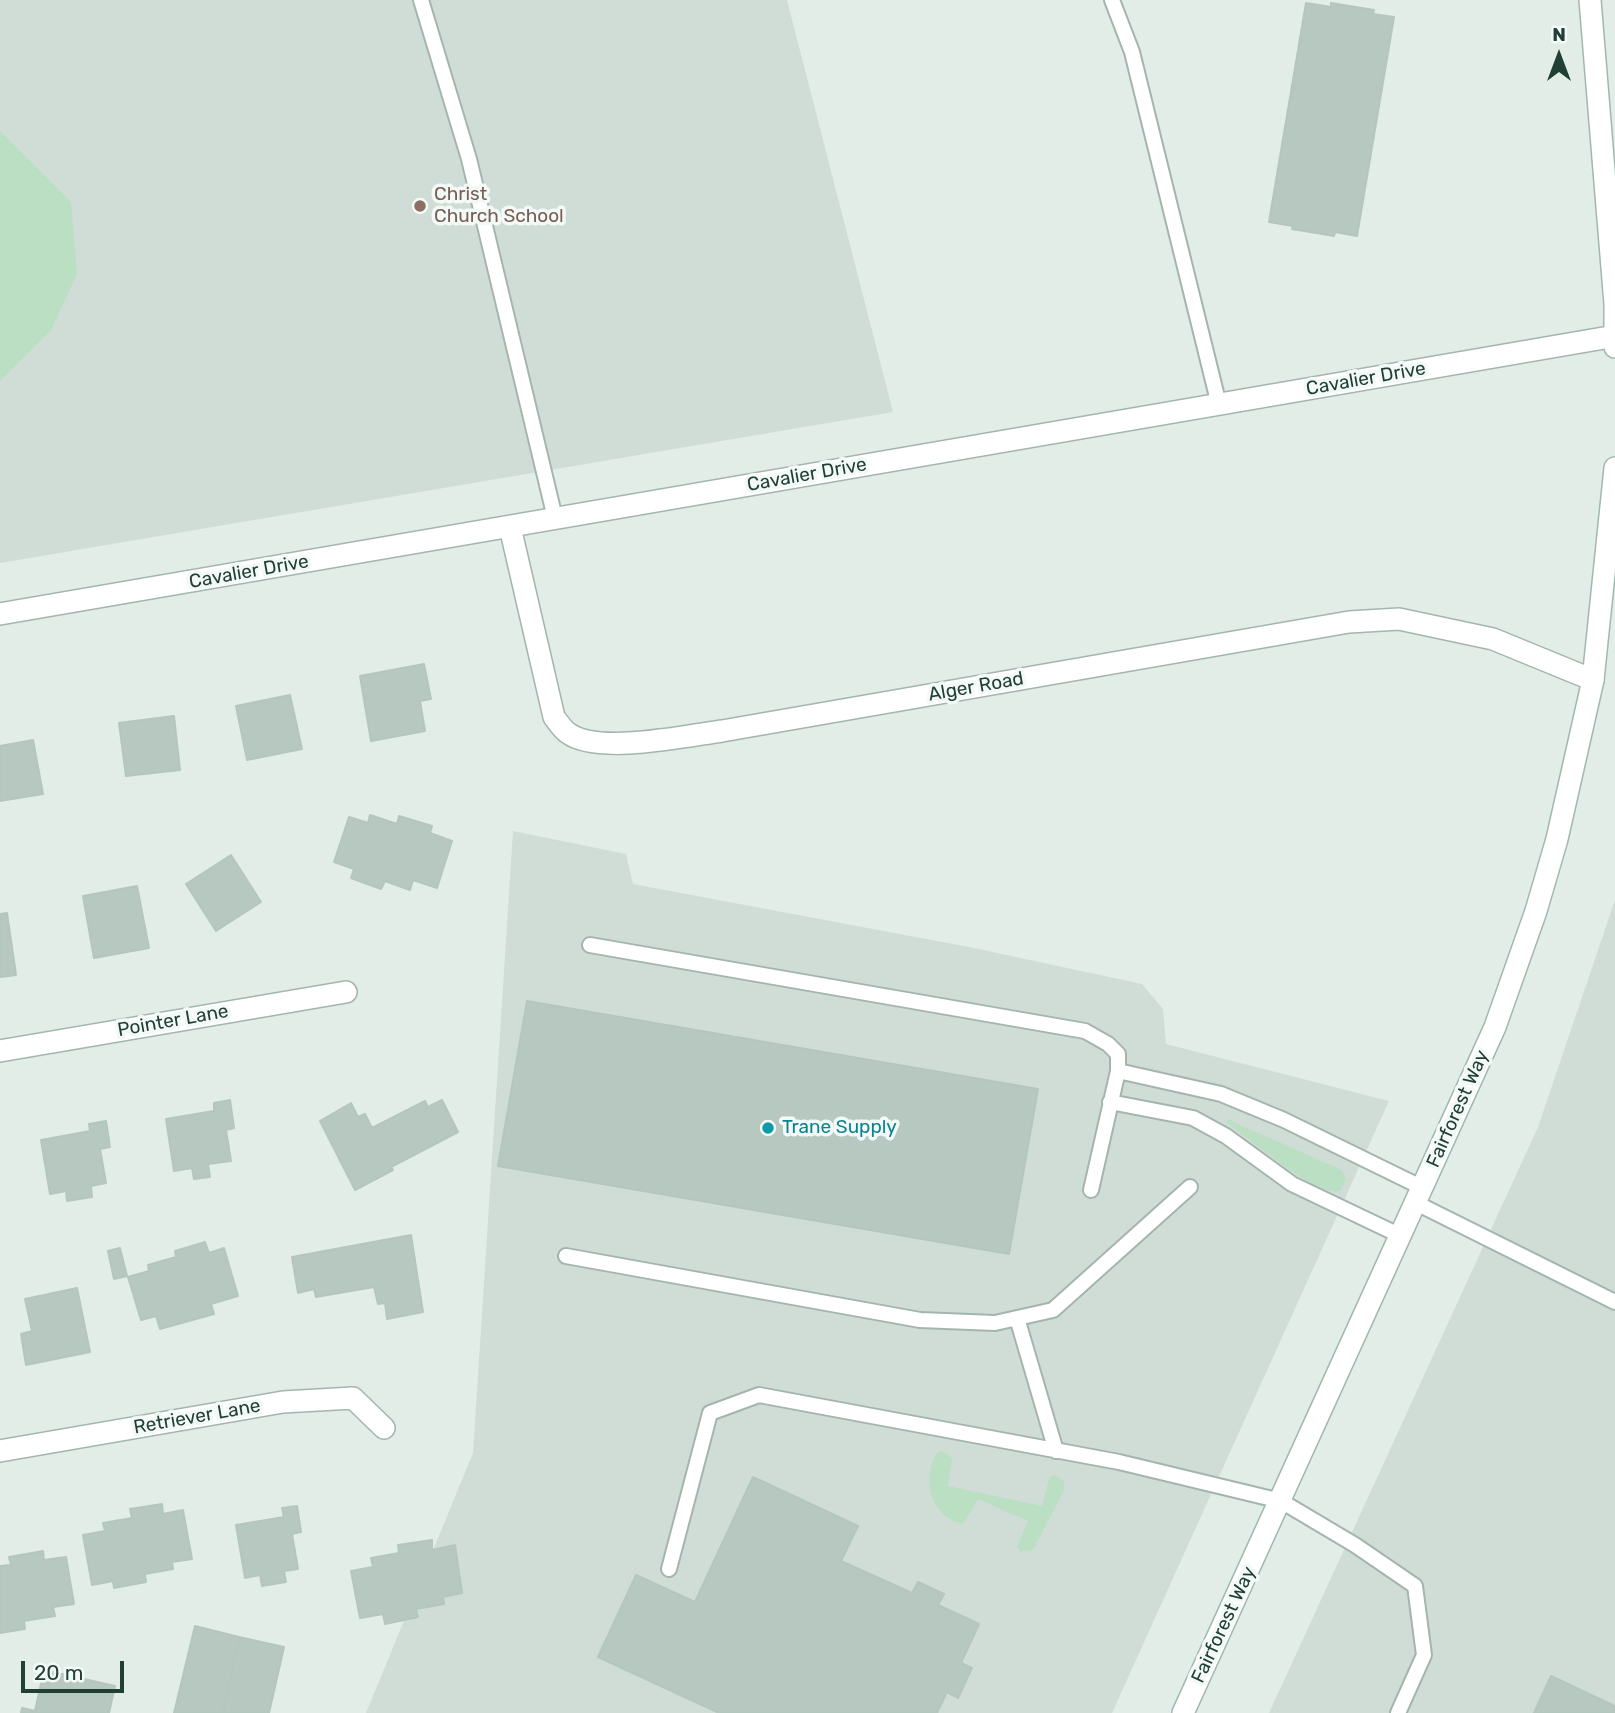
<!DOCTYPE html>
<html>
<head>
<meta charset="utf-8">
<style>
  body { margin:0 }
  #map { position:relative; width:1615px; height:1713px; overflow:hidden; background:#e2ede8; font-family:Rubik,sans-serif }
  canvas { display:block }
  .north { position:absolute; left:1524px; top:21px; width:70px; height:70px; -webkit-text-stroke:5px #f3f9f6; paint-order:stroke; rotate:0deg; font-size:19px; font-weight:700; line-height:28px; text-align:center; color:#213f35 }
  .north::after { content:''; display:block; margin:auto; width:24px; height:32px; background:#213f35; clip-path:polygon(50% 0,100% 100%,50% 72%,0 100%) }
  .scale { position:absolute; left:21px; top:1661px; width:103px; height:32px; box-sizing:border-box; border:4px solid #213f35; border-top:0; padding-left:9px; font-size:21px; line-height:24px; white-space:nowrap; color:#213f35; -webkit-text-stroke:5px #f3f9f6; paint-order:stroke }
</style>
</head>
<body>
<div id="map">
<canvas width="1615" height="1713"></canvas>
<div class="north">N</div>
<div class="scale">20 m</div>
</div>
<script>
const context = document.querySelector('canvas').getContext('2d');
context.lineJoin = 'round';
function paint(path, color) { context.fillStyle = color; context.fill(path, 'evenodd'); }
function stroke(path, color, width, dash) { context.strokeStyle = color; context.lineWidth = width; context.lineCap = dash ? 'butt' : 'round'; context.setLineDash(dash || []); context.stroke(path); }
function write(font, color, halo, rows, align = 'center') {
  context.font = font + ' Rubik,sans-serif'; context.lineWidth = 7; context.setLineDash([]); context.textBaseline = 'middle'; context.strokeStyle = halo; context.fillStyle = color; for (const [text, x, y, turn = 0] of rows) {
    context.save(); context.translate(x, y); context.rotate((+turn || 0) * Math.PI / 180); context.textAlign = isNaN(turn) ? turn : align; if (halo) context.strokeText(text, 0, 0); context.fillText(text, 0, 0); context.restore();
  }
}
paint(new Path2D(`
  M0 0H787L893 412 0 563Z
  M513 831 626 854 633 884 969 947 1142 984 1163 1009 1166 1044 1389 1101 1112 1713H366L473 1453Z
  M1615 900V1713H1269L1538 1127Z`), '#d0ddd6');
paint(new Path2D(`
  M0 131 71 202 77 274 51 330 0 381Z
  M1227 1119 1342 1170 1346 1179 1341 1190C1320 1201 1247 1136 1227 1123Z
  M941 1451 950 1456 952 1460 948 1486 1042 1506 1050 1476 1054 1475 1064 1481V1490L1033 1550 1020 1551 1017 1547 1028 1521 978 1499 963 1524C935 1518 924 1490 932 1464 934 1457 935 1454 941 1451Z`), '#badfc2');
const building = new Path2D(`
  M1306 3 1331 7V3L1374 10 1373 14 1394 17 1357 236 1335 232 1334 236 1292 229 1293 226 1269 222Z
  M424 664 431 699 420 701 425 731 371 741 360 676Z
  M290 695 302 749 247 760 236 706Z
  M174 716 180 770 126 776 119 723Z
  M33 740 43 794 0 801V746Z
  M370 815 397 824 399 816 432 826 430 833 452 841 437 888 413 880 410 890 385 881 381 889 351 878 354 869 334 862 349 817 368 823Z
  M231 855 261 902 216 931 186 884Z
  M137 886 149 948 94 958 83 896Z
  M7 913 16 975 0 977V914Z
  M527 1001 1038 1089 1009 1254 498 1166Z
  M230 1100 234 1128 226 1130 231 1161 208 1164 210 1177 194 1179 192 1168 174 1171 166 1119 214 1111V1103Z
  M442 1100 458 1132 391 1167 393 1170 355 1190 320 1121 351 1103 358 1117 365 1114 372 1128 425 1101 428 1107Z
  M106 1121 110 1147 100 1149 106 1183 91 1186 92 1197 67 1201 66 1191 50 1194 41 1140 90 1131 89 1124Z
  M411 1235 423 1312 387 1319 385 1303 378 1304 374 1287 316 1297 314 1289 298 1293 292 1257Z
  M205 1242 209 1253 224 1248 238 1296 211 1304 214 1314 160 1329 156 1316 141 1320 128 1277 149 1271 148 1265 176 1257 175 1251Z
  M120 1248 127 1276 114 1279 108 1251Z
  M77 1288 90 1352 26 1365 21 1334 32 1331 25 1299Z
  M753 1477 858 1526 841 1561 912 1593 918 1582 944 1594 938 1605 979 1624 961 1663 972 1668 958 1698 947 1692 937 1713H719L598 1657 636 1575 695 1602Z
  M162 1504 163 1514 183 1510 192 1559 172 1562 173 1569 145 1574 146 1582 114 1588 113 1581 92 1585 83 1535 105 1531 103 1523 132 1518 130 1509Z
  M297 1506 301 1532 292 1534 298 1569 284 1571 286 1582 262 1586 260 1575 245 1578 236 1525 284 1517 282 1508Z
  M432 1540V1550L455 1545 462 1593 443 1597 444 1604 416 1609 418 1617 385 1624 383 1614 360 1618 351 1571 373 1567 371 1558 399 1553 398 1545Z
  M43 1551 44 1560 66 1557 74 1604 53 1607 55 1616 24 1621 25 1629 0 1633V1566L11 1565 9 1557Z
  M195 1626 239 1637 223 1713H174Z
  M239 1637 284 1647 269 1713H223Z
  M44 1670 115 1686 109 1713H21L22 1708 35 1711Z
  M1551 1676 1615 1706V1713H1534Z`);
paint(building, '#b7c8c0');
stroke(building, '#b4c7be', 2);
const service = new Path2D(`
  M421 0 469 159 555 518
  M1112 0 1132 52 1219 405
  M590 945 1085 1031 1108 1044 1118 1054V1071L1091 1190
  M1118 1071 1221 1094 1284 1120 1423 1188
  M1110 1102 1193 1118 1226 1136 1292 1184 1401 1236
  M1416 1203 1615 1302
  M566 1256 920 1320 995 1323 1053 1310 1190 1187
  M1017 1318 1056 1451
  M669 1569 710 1413 759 1395 1119 1462 1281 1501 1355 1545 1415 1586 1424 1655 1398 1713`);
const minor = new Path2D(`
  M510 527 554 717C558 722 562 729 568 733 597 755 686 736 722 731L1349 622 1399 619 1493 639 1593 680
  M0 614 1615 336
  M0 1051 346 992
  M0 1451 283 1402 353 1398 384 1428`);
const secondary = new Path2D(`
  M1590 0 1615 304V347
  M1183 1713 1495 1027 1536 911 1557 839 1593 680 1615 468`);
stroke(service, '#a4b5af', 18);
stroke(minor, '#a4b5af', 24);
stroke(secondary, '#a0b9af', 24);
stroke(service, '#fff', 14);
stroke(minor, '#fff', 21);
stroke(secondary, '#fff', 21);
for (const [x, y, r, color] of [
  [420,206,7,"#8d6e63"],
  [768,1128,7,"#0f9aa8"]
]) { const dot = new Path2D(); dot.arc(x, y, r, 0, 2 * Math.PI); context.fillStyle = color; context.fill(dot); stroke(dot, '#f3f9f6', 2.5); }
write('19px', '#785e54', '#f3f9f6', [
  ["Christ",434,195],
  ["Church School",434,217]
], 'left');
write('19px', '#213f35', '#f3f9f6', [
  ["Cavalier Drive",1366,379,-10],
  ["Cavalier Drive",807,475,-10],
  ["Cavalier Drive",249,572,-10],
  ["Alger Road",976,687,-10],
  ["Pointer Lane",173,1021,-10],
  ["Fairforest Way",1458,1109,-66],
  ["Retriever Lane",197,1417,-10],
  ["Fairforest Way",1224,1625,-65]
]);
write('19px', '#0d838f', '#f3f9f6', [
  ["Trane Supply",782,1128]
], 'left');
</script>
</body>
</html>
